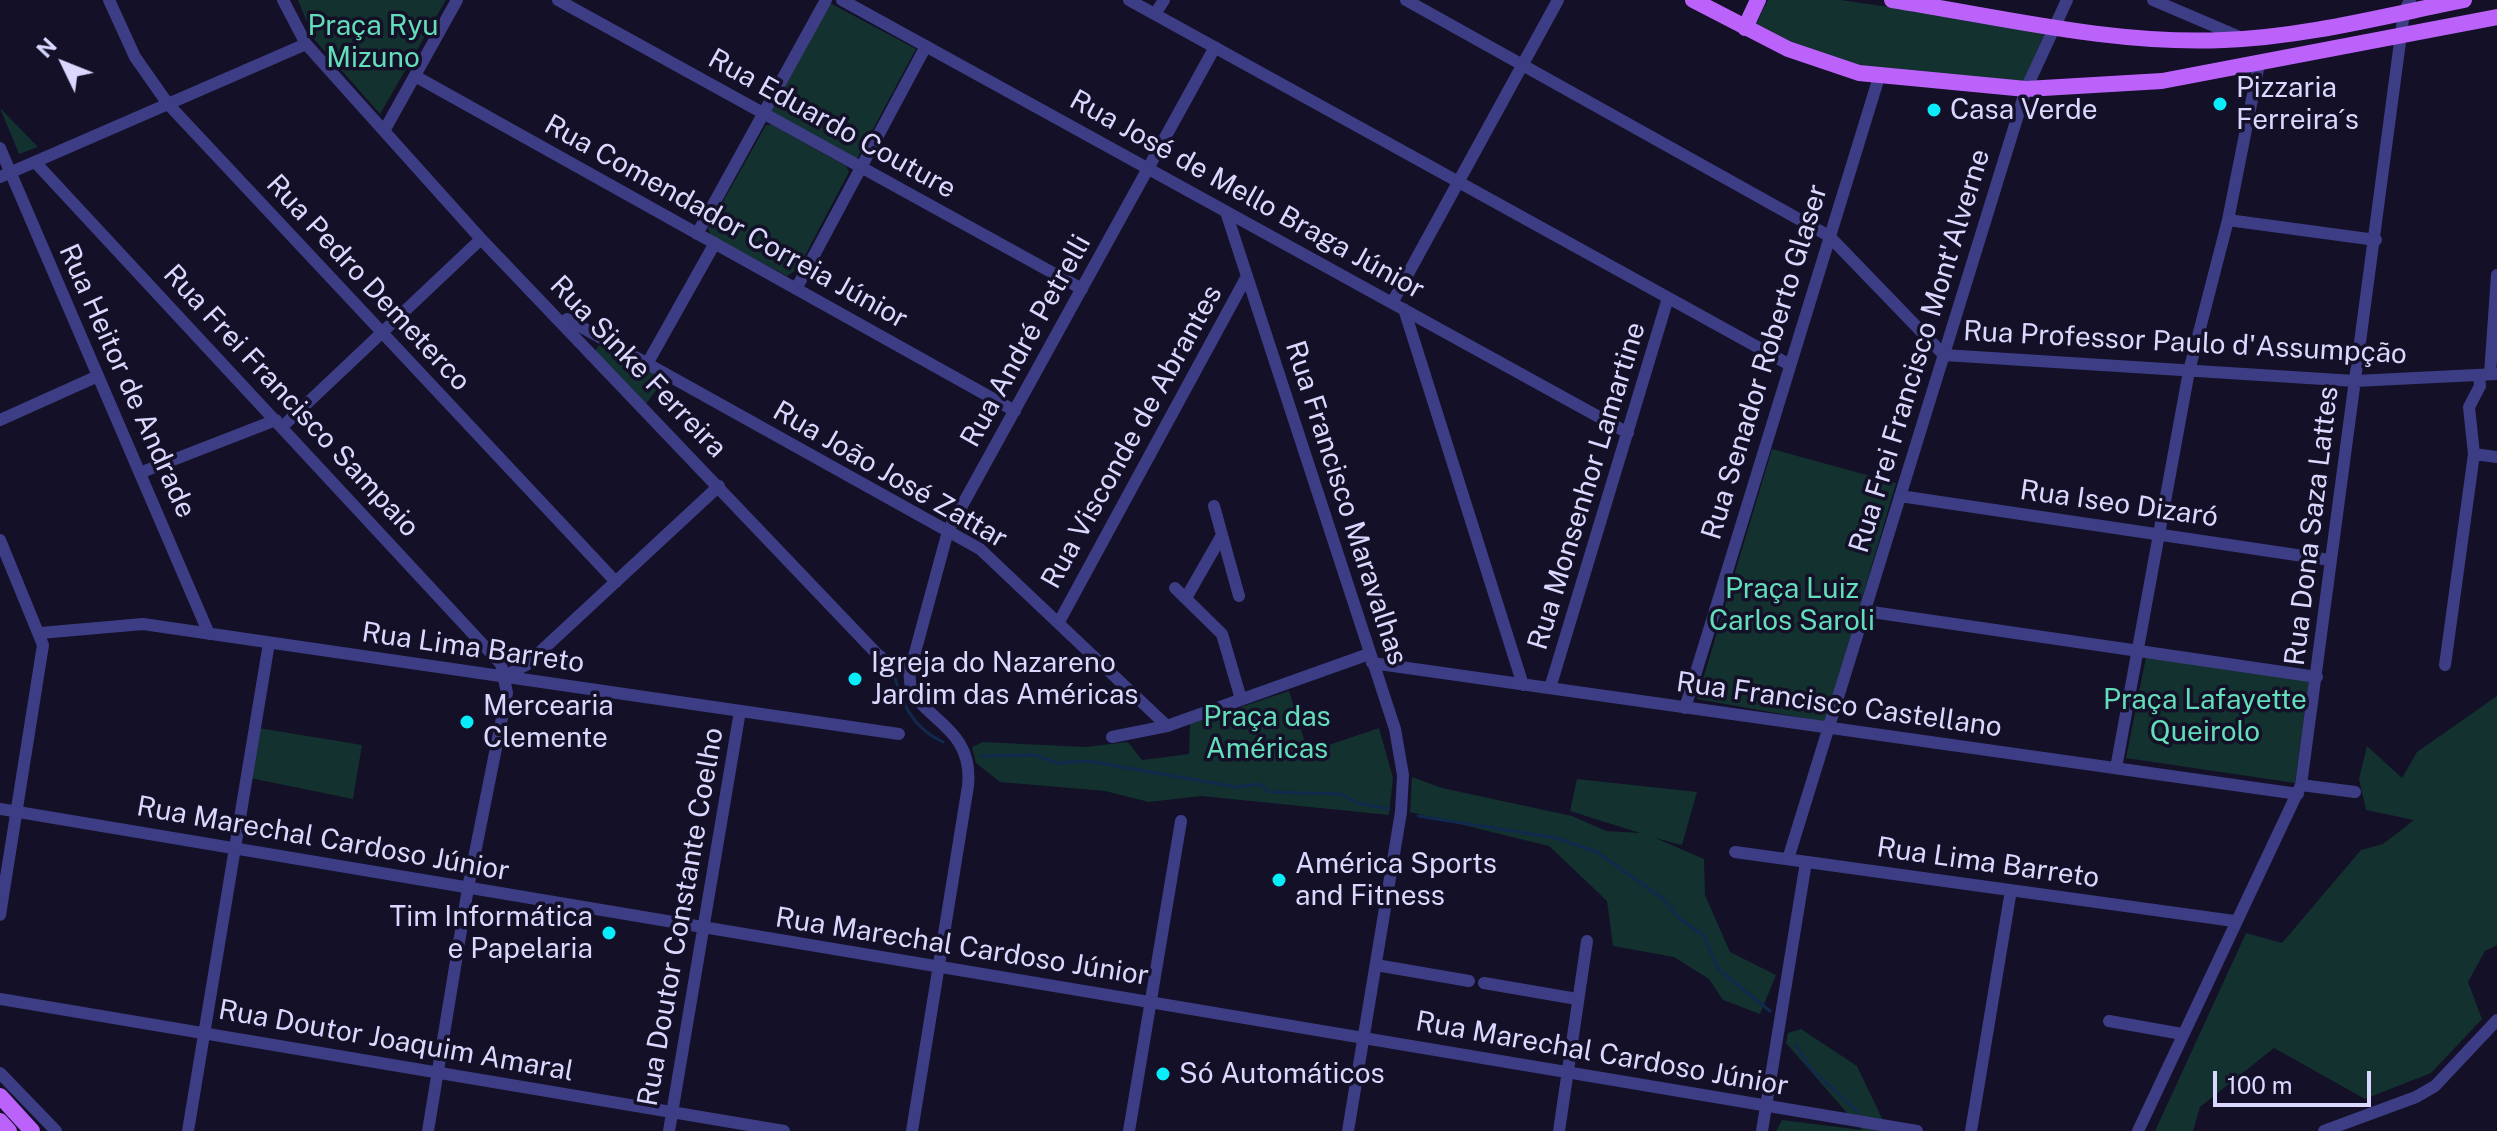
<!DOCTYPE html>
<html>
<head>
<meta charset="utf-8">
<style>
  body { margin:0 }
  #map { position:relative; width:2497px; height:1131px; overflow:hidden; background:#131027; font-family:"Public Sans",sans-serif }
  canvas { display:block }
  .north { position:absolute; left:24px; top:24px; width:80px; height:80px; -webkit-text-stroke:6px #131027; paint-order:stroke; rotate:313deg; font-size:22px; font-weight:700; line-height:32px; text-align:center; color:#dad8fe }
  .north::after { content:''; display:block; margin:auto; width:28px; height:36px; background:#dad8fe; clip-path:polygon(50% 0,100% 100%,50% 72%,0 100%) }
  .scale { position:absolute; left:2213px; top:1071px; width:158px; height:36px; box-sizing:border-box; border:4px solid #dad8fe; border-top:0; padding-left:10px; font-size:24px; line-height:28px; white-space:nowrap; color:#dad8fe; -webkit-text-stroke:6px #131027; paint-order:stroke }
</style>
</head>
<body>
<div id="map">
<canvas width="2497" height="1131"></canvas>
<div class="north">N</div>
<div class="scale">100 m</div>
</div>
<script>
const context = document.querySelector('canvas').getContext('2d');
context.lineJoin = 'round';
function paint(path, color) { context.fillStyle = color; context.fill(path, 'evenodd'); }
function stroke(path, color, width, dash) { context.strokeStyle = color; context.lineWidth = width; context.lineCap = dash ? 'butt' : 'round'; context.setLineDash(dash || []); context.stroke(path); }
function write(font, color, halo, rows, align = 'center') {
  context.font = font + ' "Public Sans",sans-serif'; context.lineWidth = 7; context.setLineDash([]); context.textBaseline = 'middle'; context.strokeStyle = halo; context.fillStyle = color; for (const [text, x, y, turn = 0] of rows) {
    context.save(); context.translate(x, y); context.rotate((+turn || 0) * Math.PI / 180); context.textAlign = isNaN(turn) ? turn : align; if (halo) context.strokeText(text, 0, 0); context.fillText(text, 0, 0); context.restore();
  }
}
paint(new Path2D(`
  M298 0H446L380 114 313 38Z
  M1768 0H1841L2046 30 2024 81 1883 72 1822 55 1755 26Z
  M830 3 916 49 857 159 771 113Z
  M0 108 38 147 19 154Z
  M766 125H772L846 166 849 172 798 269 787 276 711 236 708 228Z
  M599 345 665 378 646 404 595 351Z
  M1772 449 1896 483 1826 722 1697 699Z
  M2147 652 2309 680 2295 783 2126 758Z
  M1289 691 1308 752 1379 728 1393 778 1389 815 1201 796 1149 802 1105 791 1000 782 976 763 972 747 983 742 1085 747 1128 742 1142 760 1189 754 1190 724Z
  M2497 696V945L2485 951 2468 982 2482 1019 2431 1073 2365 1099 2274 1048 2200 1107 2193 1131H2155L2246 933 2282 943 2361 850 2383 844 2414 820 2366 810 2359 779 2367 746 2402 778 2417 752Z
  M259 728 362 745 353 799 250 778Z
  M1412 777 1442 788 1572 816 1606 831 1640 833 1570 811 1577 779 1697 792 1682 845 1655 838 1704 859 1705 895 1730 952 1776 975 1760 1014 1723 1000 1709 979 1674 957 1613 946 1607 901 1549 846 1410 812Z
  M1801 1029 1857 1066 1888 1131H1776L1782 1120 1862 1130 1786 1043 1788 1033Z`), '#13312f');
stroke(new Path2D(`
  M893 672C903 704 911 727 943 742
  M981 756 1035 755 1057 763 1088 761 1236 787 1260 784 1269 792 1341 794 1358 803 1389 809
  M1418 816 1556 838 1597 852 1662 898 1679 918 1704 936 1718 969 1770 1011
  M1796 1045 1810 1068 1858 1112`), '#10294c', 3);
stroke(new Path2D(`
  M109 0 135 57 168 104 616 582
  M283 0 306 44 481 239 877 654 889 663 910 671C904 718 975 718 968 786L912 1131
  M558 0 1082 289
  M842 0 1628 433
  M1129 0 1790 365
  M1406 0 1829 236 1944 355 2355 381 2497 374
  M2153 0 2242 38
  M1155 14 1164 0
  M415 76 1015 411
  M384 131 457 0
  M0 148 209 634
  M35 162 501 664 507 693 468 888 428 1131
  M0 177 306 44
  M1226 212 1395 729 1403 775 1401 812 1348 1131
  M2228 220 2376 240
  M697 234 826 0
  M796 289 926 46
  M1392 303 1558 0
  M1404 309 1523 685
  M567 319 980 549 1167 726
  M647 364 715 243
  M2490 374 2497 275
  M0 420 98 376
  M282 427 481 239
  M2474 454 2497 457
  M142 472 276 420
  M1900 496 2330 560
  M1214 506 1239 596
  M0 540 43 645 0 915
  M1175 588 1222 634 1241 699
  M1186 598 1222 535
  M1865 611 2317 677
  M1059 622 1247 276
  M40 633 143 624 899 734
  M1372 663 2298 794
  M2445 665 2474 454 2469 407 2480 386 2479 375
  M910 671 948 531 1215 47
  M503 677 526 665 719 486
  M1550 688 1668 298
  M1685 708 1879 77
  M1112 737 1167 726 1369 654
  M2116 768 2189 371 2228 220 2259 64
  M2301 785 2355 792
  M0 809 1917 1131
  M1735 852 2234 921
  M1788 859 2026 89 2067 0
  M1376 965 1469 981
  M1484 983 1577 999
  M0 999 784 1131
  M2109 1021 2182 1034
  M0 1073 56 1131
  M188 1131 269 643
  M669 1131 740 711
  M1129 1131 1181 821
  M1559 1131 1587 941
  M1762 1131 1806 862
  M1971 1131 2011 890
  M2138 1131 2301 785 2404 12 2410 0
  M2324 1131 2416 1097 2435 1086 2497 1020`), '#3d3d85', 12);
stroke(new Path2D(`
  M1693 0 1788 49 1859 73 2026 89 2162 81 2497 17
  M1892 0C2001 17 2113 45 2224 40 2305 37 2384 16 2464 0
  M1745 28 1758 0
  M0 1096 32 1131
  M0 1121 9 1131`), '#bb62fb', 16);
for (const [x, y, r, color] of [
  [2220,104,8,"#09ecf9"],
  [1934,110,8,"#09ecf9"],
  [855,679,8,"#09ecf9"],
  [467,722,8,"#09ecf9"],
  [1279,880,8,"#09ecf9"],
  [609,933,8,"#09ecf9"],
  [1163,1074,8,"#09ecf9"]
]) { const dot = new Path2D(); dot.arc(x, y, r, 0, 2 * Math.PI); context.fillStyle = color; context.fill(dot); stroke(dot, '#131027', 3); }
write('28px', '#64ddba', '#131027', [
  ["Praça Ryu",373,26],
  ["Mizuno",373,58],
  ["Praça Luiz",1792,589],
  ["Carlos Saroli",1792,621],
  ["Praça Lafayette",2205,700],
  ["Queirolo",2205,732],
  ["Praça das",1267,717],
  ["Américas",1267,749]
]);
write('28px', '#dad8fe', '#131027', [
  ["Pizzaria",2236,88],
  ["Ferreira´s",2236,120],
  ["Casa Verde",1950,110],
  ["Igreja do Nazareno",871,663],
  ["Jardim das Américas",871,695],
  ["Mercearia",483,706],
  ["Clemente",483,738],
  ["América Sports",1295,864],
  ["and Fitness",1295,896],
  ["Tim Informática",593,917,"right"],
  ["e Papelaria",593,949,"right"],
  ["Só Automáticos",1179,1074]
], 'left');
write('28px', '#dad8fe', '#131027', [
  ["Rua Eduardo Couture",832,124,29],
  ["Rua José de Mello Braga Júnior",1247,195,29],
  ["Rua Comendador Correia Júnior",726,222,29],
  ["Rua Pedro Demeterco",368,283,47],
  ["Rua André Petrelli",1026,341,-61],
  ["Rua Professor Paulo d'Assumpção",2185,343,3],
  ["Rua Frei Francisco Mont'Alverne",1920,351,-73],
  ["Rua Senador Roberto Glaser",1765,362,-73],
  ["Rua Sinke Ferreira",638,367,46],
  ["Rua Heitor de Andrade",127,381,66],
  ["Rua Frei Francisco Sampaio",291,401,47],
  ["Rua Visconde de Abrantes",1132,437,-61],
  ["Rua João José Zattar",890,475,30],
  ["Rua Monsenhor Lamartine",1587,486,-73],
  ["Rua Francisco Maravalhas",1346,503,72],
  ["Rua Iseo Dizaró",2119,504,8],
  ["Rua Dona Saza Lattes",2312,526,-83],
  ["Rua Lima Barreto",473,648,8],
  ["Rua Francisco Castellano",1839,705,8],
  ["Rua Marechal Cardoso Júnior",323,839,10],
  ["Rua Lima Barreto",1988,863,8],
  ["Rua Doutor Constante Coelho",681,917,-80],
  ["Rua Marechal Cardoso Júnior",962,947,9],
  ["Rua Doutor Joaquim Amaral",396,1041,10],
  ["Rua Marechal Cardoso Júnior",1602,1054,10]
]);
</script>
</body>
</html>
